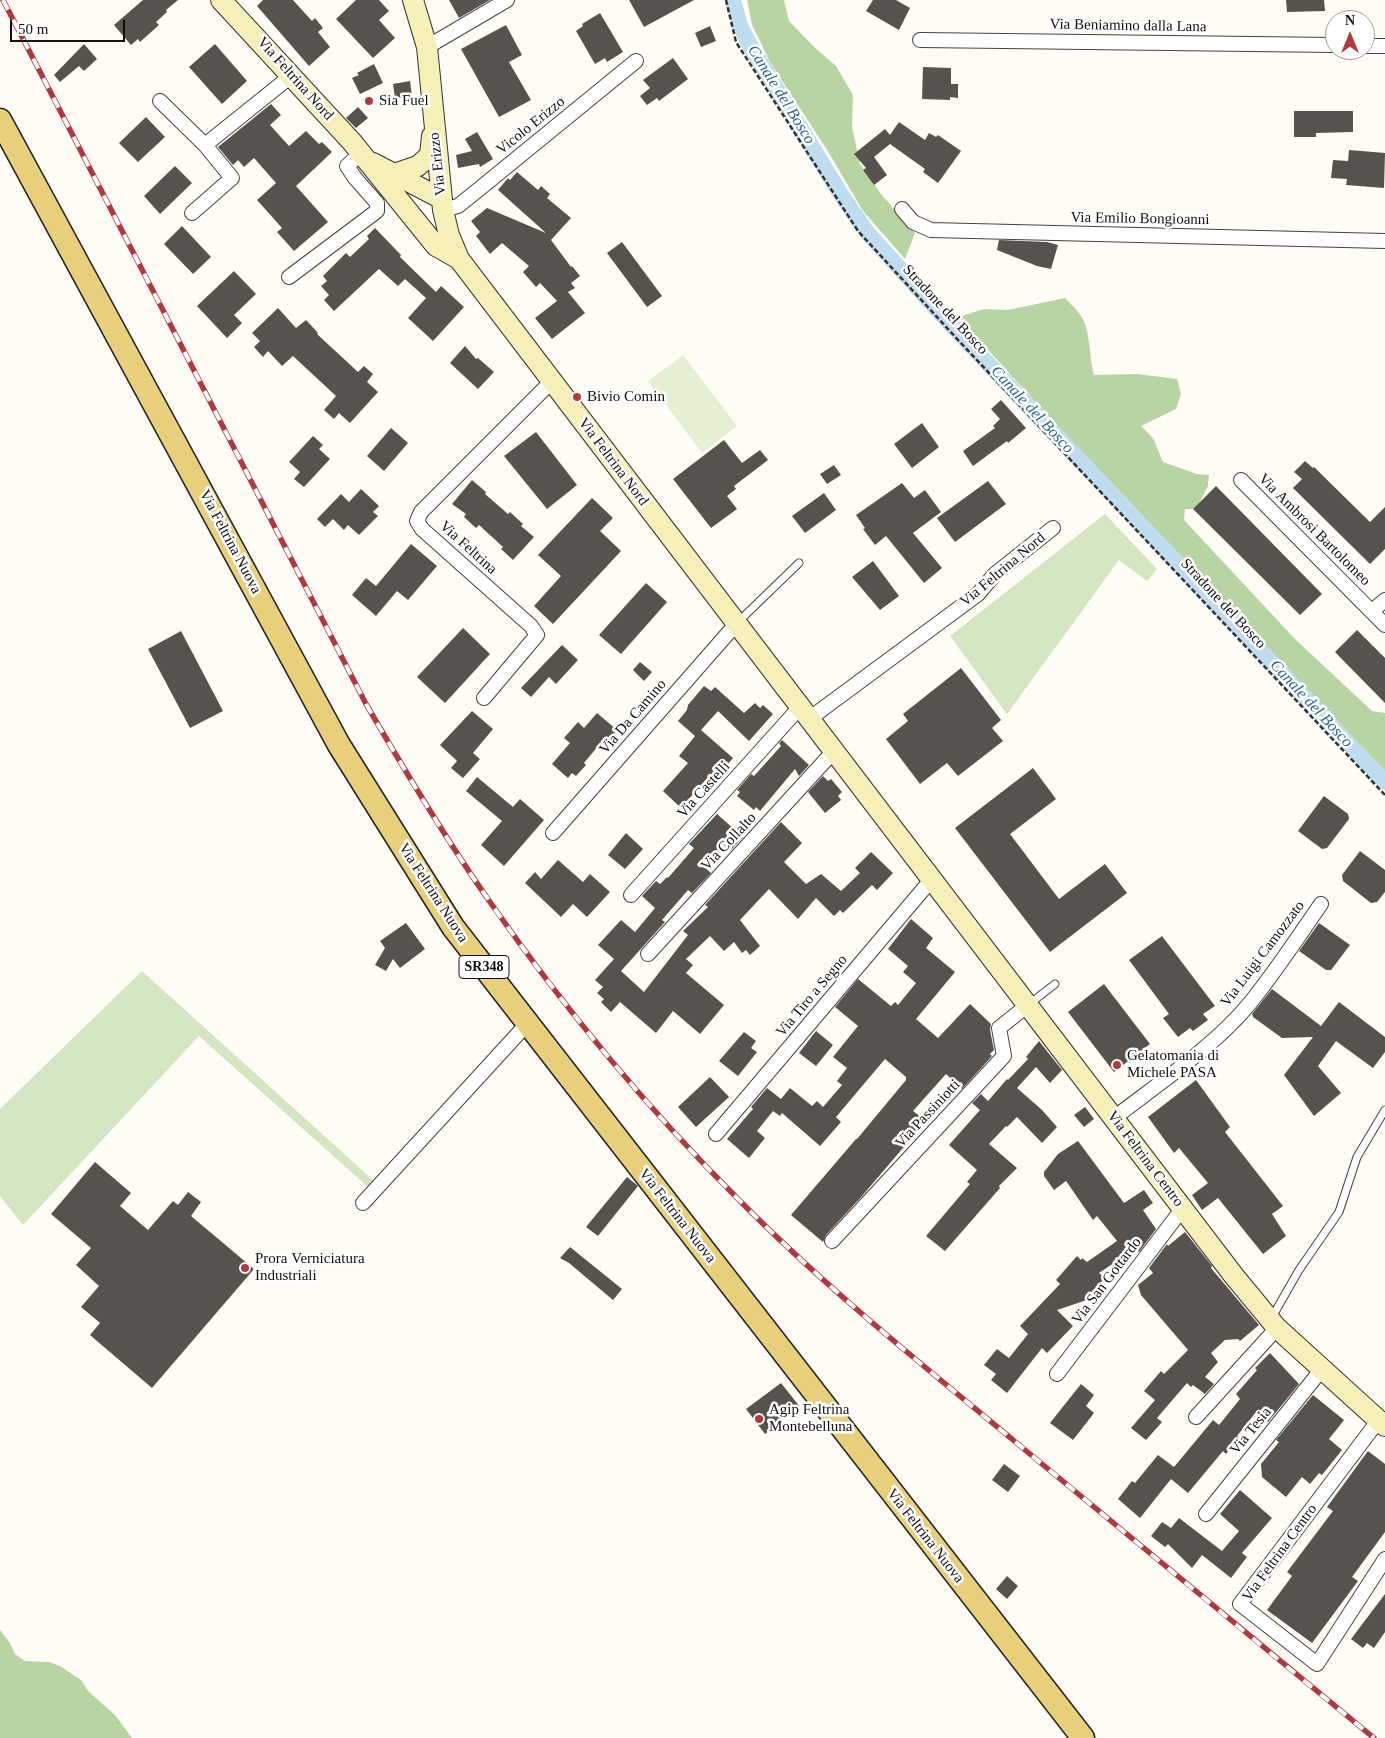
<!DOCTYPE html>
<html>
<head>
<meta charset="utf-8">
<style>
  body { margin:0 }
  #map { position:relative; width:1385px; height:1738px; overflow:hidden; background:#fefcf5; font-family:Georgia,serif }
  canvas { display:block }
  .north { position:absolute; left:1325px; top:10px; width:50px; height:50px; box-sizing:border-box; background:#fff; border:1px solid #9f9f9f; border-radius:50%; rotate:0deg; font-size:14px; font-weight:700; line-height:20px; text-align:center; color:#101010 }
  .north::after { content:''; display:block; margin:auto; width:18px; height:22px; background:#b1383d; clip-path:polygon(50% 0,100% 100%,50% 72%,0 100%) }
  .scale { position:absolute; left:10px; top:20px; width:115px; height:22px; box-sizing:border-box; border:2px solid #101010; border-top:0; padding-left:6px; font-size:15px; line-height:18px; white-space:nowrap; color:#101010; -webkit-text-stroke:4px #fff; paint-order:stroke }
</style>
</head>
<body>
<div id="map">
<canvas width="1385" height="1738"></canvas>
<div class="north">N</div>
<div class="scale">50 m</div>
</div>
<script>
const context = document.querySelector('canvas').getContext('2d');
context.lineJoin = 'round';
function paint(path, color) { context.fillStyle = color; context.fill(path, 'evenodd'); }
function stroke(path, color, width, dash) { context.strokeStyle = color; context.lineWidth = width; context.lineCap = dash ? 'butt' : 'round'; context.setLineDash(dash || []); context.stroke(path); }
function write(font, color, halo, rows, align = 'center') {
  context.font = font + ' Georgia,serif'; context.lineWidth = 5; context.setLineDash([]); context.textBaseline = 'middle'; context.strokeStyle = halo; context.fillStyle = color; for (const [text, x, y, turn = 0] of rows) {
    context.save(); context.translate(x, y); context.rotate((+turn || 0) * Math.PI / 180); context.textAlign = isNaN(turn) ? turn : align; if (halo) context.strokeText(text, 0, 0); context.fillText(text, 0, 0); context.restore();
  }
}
paint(new Path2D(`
  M1105 514 1157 569 1147 581 1119 560 1007 714 950 636Z
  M142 971 383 1189 378 1196 199 1036 23 1225 0 1196V1109Z`), '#d4e5c2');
paint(new Path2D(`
  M747 0H784L789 21 815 48 836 66 853 95 852 127 860 164 881 194 915 233 905 259 863 211 829 153 770 62 752 25Z
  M1065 298C1070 304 1077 309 1081 316 1091 331 1089 358 1094 375L1137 374 1177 379 1181 394 1176 409 1141 426 1153 438 1163 462 1197 474 1209 475 1208 486 1196 509H1185L1184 520 1295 639 1372 711 1385 713V776L1311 699 1253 633 1186 567 958 317 984 309 1008 310Z
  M0 1630 10 1643 15 1654 25 1661 49 1662 60 1666 81 1680 88 1691 115 1715 132 1738H0Z`), '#b8d4a3');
paint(new Path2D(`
  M683 355 737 426 702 453 648 381Z`), '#e4eed2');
stroke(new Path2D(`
  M733 0 740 26 750 45 840 193 866 231 940 313 1385 782`), '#bfddef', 16);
paint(new Path2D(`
  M143 0H178L166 10 167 12 156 22 159 25 140 42 138 39 131 45 114 25Z
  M263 0H293L312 21 315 18 323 28 318 32 330 47 309 66 257 6Z
  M356 0H379L389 11 379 20 395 38 373 58 336 19Z
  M449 0H490L459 18Z
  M629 0H694L644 27Z
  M873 0H896L910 8 899 30 866 11Z
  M1286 0H1324L1325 11 1287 12Z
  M600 13 623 52 607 62 605 58 595 64 576 31 583 26 582 24Z
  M506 25 522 55 509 62 531 100 499 117 461 49Z
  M710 26 716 41 701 47 695 33Z
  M84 44 97 59 84 71 79 66 60 82 54 75Z
  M215 44 247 81 222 104 189 67Z
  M673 58 688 79 659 101 657 98 647 105 640 96 650 88 643 80Z
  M374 64 383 83 360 94 352 78 359 75 357 73Z
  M923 67 951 68V84H958V98L950 97V100L922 99Z
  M410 81 412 96 395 98 393 84Z
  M271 104 281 115 270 125 289 146 306 131 319 144 322 142 332 152 296 186 328 222 294 251 277 232 282 228 257 200 276 183 254 158 244 167 238 160 233 165 218 147Z
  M358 107 368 118 356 128 346 118Z
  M1294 111H1353V132L1316 133V137H1294Z
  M146 117 165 137 138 162 119 143Z
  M899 122 925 140 929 133 936 137 938 135 961 151 938 183 923 172 925 169 890 144 874 157 887 175 874 185 863 170 866 168 854 154 885 129 890 135Z
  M477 132 493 159 480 167 479 164 458 168 456 155 472 151 465 139Z
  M1349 150 1385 153 1384 188 1346 185 1347 179 1331 178 1333 160 1348 161Z
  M175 166 192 183 160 214 144 196Z
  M517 172 538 190 541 186 550 194 547 198 571 218 551 240 571 267 572 266 580 276 571 283 575 288 568 292 585 313 552 339 535 318 557 301 540 283 536 287 523 272 529 266 502 243 490 254 476 236 480 232 471 221 487 208 546 233 498 190 508 178 510 180Z
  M182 226 211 257 193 274 164 244Z
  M375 228 401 255 400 257 436 292 441 286 464 307 433 341 408 318 426 298 405 279 398 286 379 269 334 311 324 300 329 295 321 286 327 281 323 276 346 253 350 257 369 239 367 236Z
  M999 240 1047 242 1058 245 1051 269 1037 266 997 250Z
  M622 242 662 296 647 307 607 253Z
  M234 271 256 294 234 315 242 323 227 338 197 306Z
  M278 308 296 328 306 320 318 333 317 334 358 372 364 366 373 374 367 382 378 392 350 423 339 413 334 419 324 410 336 396 293 356 282 366 268 351 263 357 254 347 260 341 252 333Z
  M465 346 476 359 478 358 494 372 478 389 450 363Z
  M1001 400 1026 428 1008 443 1007 441 973 466 963 451 995 428 993 426 1000 419 991 409Z
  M922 423 939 447 912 468 894 444Z
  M391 428 408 443 384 471 367 456Z
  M536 432 577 485 547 509 504 456Z
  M313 436 323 445 319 449 330 459 304 487 294 479 300 472 289 462Z
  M724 440 742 463 760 450 768 460 734 486 736 489 727 496 737 509 711 528 673 479Z
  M1305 461 1313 468 1314 467 1370 522 1385 507V549L1370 564 1293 488 1302 479 1294 472Z
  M834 465 841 475 827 484 820 474Z
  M472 480 486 492 485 494 508 514 510 512 523 524 521 526 534 537 513 560 501 549 503 547 479 525 476 528 464 517 466 514 452 504Z
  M988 481 1006 504 955 542 937 518Z
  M902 483 914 498 925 490 941 512 913 533 942 568 924 583 886 536 875 545 863 529 865 528 856 515Z
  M1216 486 1322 594 1300 615 1193 509Z
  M361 489 379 506 373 512 378 516 359 535 348 525 344 530 333 519 325 527 317 519 341 494 349 502Z
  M824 493 836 510 805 533 792 516Z
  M592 498 613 518 600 531 621 551 553 624 534 606 561 576 538 555Z
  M411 544 437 566 408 600 397 591 376 616 352 595 366 578 376 586Z
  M873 561 899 596 880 610 852 577Z
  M646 583 667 602 621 654 599 635Z
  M463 628 490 654 445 703 417 677Z
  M1357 630 1385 658V703L1335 652Z
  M181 631 223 711 190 728 148 649Z
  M562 645 578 660 556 684 549 677 531 697 521 688Z
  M640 662 652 672 644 681 633 670Z
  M961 668 1001 720 992 728 1003 741 958 776 947 763 920 784 886 739 908 721 903 714Z
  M704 686 711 691 715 687 744 713 755 703 760 708 763 705 773 714 749 741 718 711 701 730 733 758 715 779 710 775 681 808 663 791 688 763 679 756 695 736 678 721 687 710 688 705Z
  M472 711 493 729 473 753 480 759 463 778 451 768 457 761 440 745Z
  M597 713 617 730 607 742 604 739 584 763 586 765 576 776 572 773 568 778 552 764 570 743 564 738 578 722 584 728Z
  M782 740 809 765 799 776 795 769 760 811 756 807 754 810 737 796 740 792 737 790 751 774 754 776 781 746 779 743Z
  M1033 768 1056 799 1010 834 1059 899 1105 864 1127 893 1050 952 955 828Z
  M823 776 828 781 831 779 842 792 838 796 841 800 825 813 808 792Z
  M477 777 513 807 520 799 544 820 504 866 481 845 502 821 466 791Z
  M1324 796 1348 814 1349 819 1327 848 1322 849 1298 831Z
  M717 814 743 837 730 851 723 844 703 866 711 873 692 893 688 890 662 920 665 922 621 971 644 992 688 935 683 931 708 907 705 905 781 822 802 843 784 862 806 884 821 874 841 891 860 873 855 868 871 852 893 873 877 890 872 885 843 913 840 910 834 916 816 898 798 919 769 889 740 920 760 946 750 955 746 950 742 953 734 942 724 951 710 936 686 959 693 965 686 973 724 1005 700 1034 673 1011 656 1033 620 1002 611 1012 601 1002 604 999 597 993 603 987 595 980 614 959 598 945 621 920 635 932 655 908 642 896 656 881 660 884 667 877 668 878 694 848 689 844Z
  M626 833 643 849 625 869 608 855Z
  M1360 851 1385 870V892L1377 902 1371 903 1343 881 1342 875Z
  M558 860 583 882 590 874 610 892 587 917 573 904 561 917 525 883 535 872 541 879Z
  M911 919 933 938 926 948 955 972 916 1019 938 1038 970 1004 991 1024 990 1030 994 1050 990 1054 992 1056 962 1089 946 1074 913 1111 926 1121 862 1196 826 1235 823 1242 791 1215 856 1139H857L906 1080V1077L885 1059 836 1117 841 1122 820 1146 782 1113 780 1116 773 1111 757 1131 765 1138 749 1158 727 1139 753 1109 751 1107 767 1088 781 1099 790 1088 812 1106 817 1101 823 1107 842 1085 837 1081 847 1068 833 1057 858 1026 835 1007 858 979 891 1006 895 1002 898 1005 916 983 903 972 908 966 888 949Z
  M406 923 425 949 400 968 393 959 386 971 375 965 385 948 380 941Z
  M1319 923 1350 945 1331 970H1326L1299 951Z
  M1162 936 1215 1006 1203 1014 1208 1020 1193 1031 1190 1028 1178 1037 1163 1018 1169 1014 1129 960Z
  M1104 984 1150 1044 1114 1072 1068 1012Z
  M1272 989 1321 1026 1339 1002 1385 1037V1052L1373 1068 1336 1041 1318 1066 1341 1093 1314 1116 1284 1075 1313 1037 1282 1038 1253 1017 1252 1014Z
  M816 1031 833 1045 816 1066 799 1053Z
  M744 1032 756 1041 751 1048 757 1052 738 1076 719 1061Z
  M1039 1041 1062 1070 1050 1083 1036 1067 1017 1088 1042 1110 1057 1127 1042 1143 1017 1117 1007 1127 1006 1126 989 1144 1017 1168 999 1186 1000 1188 945 1251 926 1236 970 1184 967 1182 977 1170 949 1145 980 1110 972 1103 981 1094 988 1101 1007 1079 1008 1080 1028 1059 1026 1057Z
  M710 1077 729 1097 696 1127 678 1107Z
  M1196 1080 1230 1127 1225 1132 1283 1206 1272 1214 1286 1236 1263 1254 1218 1198 1202 1210 1192 1195 1208 1183 1179 1148 1174 1153 1148 1117Z
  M1085 1107 1094 1119 1084 1127 1074 1115Z
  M1078 1141 1124 1203 1144 1190 1153 1203 1143 1210 1156 1229 1139 1252 1136 1248 1099 1273 1105 1278 1084 1301 1057 1310 1073 1326 1047 1353 1042 1348 1007 1393 991 1380 996 1374 984 1365 997 1349 1009 1358 1028 1334 1020 1326 1060 1284 1056 1280 1077 1256 1081 1260 1082 1258 1087 1262 1117 1241 1097 1216 1093 1220 1066 1181 1054 1190 1044 1176V1172L1058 1154Z
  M95 1162 131 1193 120 1206 148 1230 173 1201 178 1205 188 1192 201 1202 191 1216 254 1269 152 1388 90 1335 100 1323 81 1307 99 1286 76 1265 91 1248 51 1214Z
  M627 1177 638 1186 598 1236 586 1227Z
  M1185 1232 1212 1266 1211 1268 1259 1325 1240 1341 1238 1339 1225 1340 1211 1353 1218 1362 1205 1377 1214 1384 1205 1394 1193 1385 1191 1387 1187 1383 1157 1418 1162 1422 1146 1440 1131 1428 1155 1400 1144 1391 1161 1371 1164 1374 1188 1350 1141 1295 1138 1285 1153 1273 1149 1268 1167 1244 1168 1246Z
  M570 1247 622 1289 613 1300 569 1263 560 1258Z
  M1270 1353 1299 1384 1268 1422 1256 1412 1237 1436 1240 1438 1226 1454 1223 1451 1188 1493 1171 1479 1140 1518 1118 1499 1132 1481 1135 1483 1158 1455 1174 1467 1213 1420 1219 1425 1240 1399 1236 1394 1257 1370 1255 1368Z
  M781 1383 800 1407 765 1434 746 1409Z
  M1081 1384 1094 1395 1086 1406 1094 1413 1073 1440 1050 1423Z
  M1313 1395 1344 1420 1329 1439 1342 1450 1322 1475 1319 1473 1310 1484 1302 1477 1286 1497 1262 1477 1261 1464 1279 1442 1276 1440Z
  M1368 1451 1385 1464V1532L1352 1577 1358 1581 1312 1643 1267 1610 1292 1576 1287 1572 1333 1511 1327 1507Z
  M1004 1464 1020 1476 1008 1492 992 1480Z
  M1240 1490 1272 1518 1242 1553 1247 1557 1231 1578 1202 1555 1192 1568 1168 1544 1165 1547 1151 1536 1162 1522 1171 1528 1179 1518 1222 1551 1239 1531 1220 1514Z
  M1007 1576 1018 1586 1007 1599 996 1589Z
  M1385 1594V1632L1374 1648 1367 1643 1363 1648 1351 1639Z`), '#58524e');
const lane = new Path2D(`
  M738 622 799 563
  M1028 1005 1055 984
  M1271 1319 1299 1270 1339 1212 1357 1157 1385 1110`);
const street = new Path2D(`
  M920 40 1335 45
  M1365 46H1385
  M427 47 507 0
  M160 101 205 145
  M902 209 913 222 931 230 1385 241
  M443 210 458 206 478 190 636 61
  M192 213 232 178 205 145 291 76
  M289 277 377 211V203L355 178 347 166 361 153
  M1241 480 1385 625
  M1372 611 1385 600
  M484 698 537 635 531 626 422 529 417 521 421 512 552 381
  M809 719 978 594 995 574 1053 528
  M553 833 737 623
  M631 895 800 707
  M648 954 834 751
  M1114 1118C1158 1084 1216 1045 1250 1003 1276 971 1298 937 1321 904
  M716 1134 932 879
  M363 1203 527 1024
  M832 1241 1004 1056 999 1028 1028 1005
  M1057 1374 1183 1208
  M1196 1417 1277 1328
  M1378 1421 1240 1604 1317 1664 1385 1559
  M1206 1514 1322 1369`);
const secondary = new Path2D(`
  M221 0 352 142 436 246 459 259 1234 1276 1277 1328 1385 1426
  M413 0 427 47 443 210 449 235 459 259
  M373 163 442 199
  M394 174 418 166 430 155 432 136`);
const primary = new Path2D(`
  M0 120 339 745 453 927 1083 1738`);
stroke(lane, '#434343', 9);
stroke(street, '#434343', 16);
stroke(secondary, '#323232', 22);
stroke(primary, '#212121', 25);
stroke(new Path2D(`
  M726 0 736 42 858 231 959 341 1385 795`), '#323232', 2.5, [5, 2.5]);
stroke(lane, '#fff', 7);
stroke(street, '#fff', 14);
stroke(secondary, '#f6efb8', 20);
stroke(primary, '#e8cf7b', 22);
const rail = new Path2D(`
  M3 0 366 704C405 771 445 838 490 902 564 1008 647 1108 738 1199 824 1286 919 1362 1013 1440 1133 1539 1253 1639 1374 1738`);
stroke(rail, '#b1383d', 5.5);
stroke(rail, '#fff', 4, [11]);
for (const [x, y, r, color] of [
  [369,101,5,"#b1383d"],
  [577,397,5,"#b1383d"],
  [1117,1065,5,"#b1383d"],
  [245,1268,5,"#b1383d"],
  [759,1419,5,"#b1383d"]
]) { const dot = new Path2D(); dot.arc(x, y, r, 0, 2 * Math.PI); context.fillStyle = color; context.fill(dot); stroke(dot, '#fff', 2); }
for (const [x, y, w] of [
  [484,967,50]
]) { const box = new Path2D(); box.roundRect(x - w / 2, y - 11.5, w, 23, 4); context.fillStyle = '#fff'; context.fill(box); stroke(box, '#101010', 1); }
write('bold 14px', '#101010', null, [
  ["SR348",484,967]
]);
write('15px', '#101010', '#fff', [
  ["Via Beniamino dalla Lana",1128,26,1],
  ["Via Feltrina Nord",295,79,48],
  ["Vicolo Erizzo",531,126,-39],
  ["Via Erizzo",438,164,-96],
  ["Via Emilio Bongioanni",1140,219,1],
  ["Stradone del Bosco",945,310,47],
  ["Via Feltrina Nord",613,462,53],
  ["Via Ambrosi Bartolomeo",1314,530,45],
  ["Via Feltrina Nuova",230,542,62],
  ["Via Feltrina",468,548,42],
  ["Via Feltrina Nord",1003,570,-40],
  ["Stradone del Bosco",1223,604,47],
  ["Via Da Camino",633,717,-49],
  ["Via Castelli",704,790,-48],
  ["Via Collalto",729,842,-47],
  ["Via Feltrina Nuova",433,893,57],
  ["Via Luigi Camozzato",1263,954,-53],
  ["Via Tiro a Segno",812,996,-50],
  ["Via Passiniotti",928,1114,-47],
  ["Via Feltrina Centro",1145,1159,53],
  ["Via Feltrina Nuova",677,1216,52],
  ["Via San Gottardo",1107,1281,-53],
  ["Via Tesia",1251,1431,-51],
  ["Via Feltrina Nuova",925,1536,52],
  ["Via Feltrina Centro",1280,1553,-54]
]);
write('15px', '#101010', '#fff', [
  ["Sia Fuel",379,101],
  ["Bivio Comin",587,397],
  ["Gelatomania di",1127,1056],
  ["Michele PASA",1127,1073],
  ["Prora Verniciatura",255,1259],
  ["Industriali",255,1276],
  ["Agip Feltrina",769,1410],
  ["Montebelluna",769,1427]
], 'left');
write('italic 16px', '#286494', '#fff', [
  ["Canale del Bosco",781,95,58],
  ["Canale del Bosco",1032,410,47],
  ["Canale del Bosco",1311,704,47]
]);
</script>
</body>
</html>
